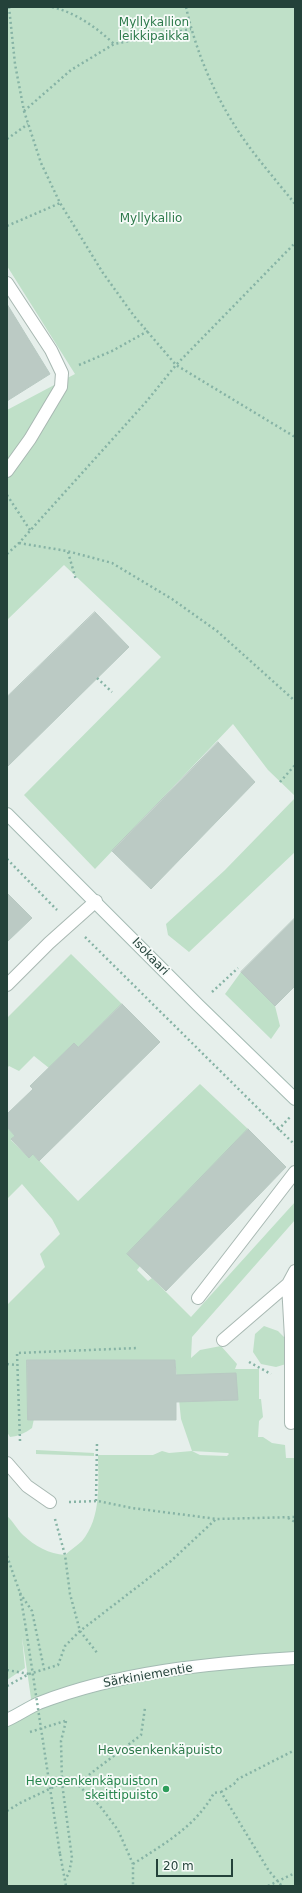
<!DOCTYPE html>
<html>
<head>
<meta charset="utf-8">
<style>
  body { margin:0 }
  #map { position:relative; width:302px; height:1893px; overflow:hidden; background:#e6efeb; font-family:"DejaVu Sans",sans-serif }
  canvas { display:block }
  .frame { position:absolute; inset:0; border:8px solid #24423a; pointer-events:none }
  .scale { position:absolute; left:156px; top:1859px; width:77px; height:18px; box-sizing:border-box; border:2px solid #24423a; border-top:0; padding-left:5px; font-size:12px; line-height:14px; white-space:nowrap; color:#24423a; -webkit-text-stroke:3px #f7fbf9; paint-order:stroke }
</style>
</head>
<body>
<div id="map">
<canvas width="302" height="1893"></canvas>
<div class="frame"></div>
<div class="scale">20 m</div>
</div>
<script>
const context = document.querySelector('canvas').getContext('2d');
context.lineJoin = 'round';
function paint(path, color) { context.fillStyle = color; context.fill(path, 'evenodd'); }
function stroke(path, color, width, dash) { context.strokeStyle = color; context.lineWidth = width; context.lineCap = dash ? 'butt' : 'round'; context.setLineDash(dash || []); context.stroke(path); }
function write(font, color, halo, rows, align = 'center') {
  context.font = font + ' "DejaVu Sans",sans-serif'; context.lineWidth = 3.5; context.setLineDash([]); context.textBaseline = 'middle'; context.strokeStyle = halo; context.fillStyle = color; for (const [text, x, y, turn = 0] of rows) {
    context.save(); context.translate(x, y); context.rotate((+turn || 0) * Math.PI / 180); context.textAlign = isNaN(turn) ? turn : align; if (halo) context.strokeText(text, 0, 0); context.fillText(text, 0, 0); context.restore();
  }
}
paint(new Path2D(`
  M7 7H295V796L268 770 233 724 95 869 24 795 161 657 64 565 7 620V410L75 374 7 266Z
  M295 798V852L189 952 168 935 166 924 225 870Z
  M71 954 122 1004 78 1047 74 1043 49 1068 34 1056 19 1071 9 1066 7 1068V1018Z
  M241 972 275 1006 280 1026 271 1039 225 994Z
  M200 1084 248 1129 137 1270 148 1281 152 1278 191 1317 295 1202V1220L192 1337 191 1358 200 1350 221 1346 237 1364 235 1369H259V1399H261L263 1417 259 1421 258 1437H263L272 1443 285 1445 286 1458H295V1886H7V1720L32 1705 22 1637 25 1668 7 1680V1516C13 1521 17 1529 23 1535 35 1546 49 1554 65 1555 70 1550 77 1546 82 1541 102 1517 98 1483 98 1455H153L162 1451 169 1453 192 1451 181 1419 175 1360H27L35 1414 32 1428C25 1433 19 1436 10 1437L7 1432V1305L45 1267 40 1254 60 1234 52 1219 22 1184 7 1199V1127L15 1136 11 1140 29 1158 33 1154 78 1201ZM192 1451 228 1453 229 1454 227 1456 200 1455Z
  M264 1326 278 1331 285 1338 286 1364 276 1367 261 1364 253 1352 255 1334Z
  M36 1450 94 1453V1456L36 1454Z`), '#bfe0c8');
const building = new Path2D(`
  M7 304 50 374 7 401Z
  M95 612 129 647 7 767V697Z
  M218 742 255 782 151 889 112 851Z
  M7 893 32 918 7 942Z
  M295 918V986L275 1006 241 972Z
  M122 1004 160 1042 39 1161 33 1154 29 1158 11 1139 15 1136 7 1127V1114L33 1089 30 1086 74 1043 78 1047Z
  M248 1129 286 1167 166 1291 127 1254Z
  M27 1360H175L176 1375 236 1373 238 1400 176 1402V1420H28Z`);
paint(building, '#bbcac4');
stroke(building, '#b8c9c2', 1);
const lane = new Path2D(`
  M7 283 51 350 62 373 61 387 30 439 7 471
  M7 985 49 943 96 901
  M198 1298 295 1172
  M223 1340 288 1284
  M291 1423V1338L288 1284 295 1271`);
const street = new Path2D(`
  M7 1463 27 1486 50 1502`);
const secondary = new Path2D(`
  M7 814 198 1005 295 1099
  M7 1720C18 1715 28 1708 39 1703 119 1672 210 1663 295 1658`);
stroke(lane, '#a8b8b2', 14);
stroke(street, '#a8b8b2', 14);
stroke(secondary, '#a4bbb3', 14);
stroke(new Path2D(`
  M9 7 15 64 24 111 41 163 60 203 103 273 134 316 176 365 295 437
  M52 7C76 13 96 27 114 44
  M186 7C195 48 212 90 235 126 251 152 276 180 295 204
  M24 111 71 70 114 44 191 29
  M7 139 28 124
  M7 226 60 203
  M79 365 112 351 148 331
  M7 495 30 530
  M19 543 67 551 112 563 172 599 217 631 295 701
  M68 552 76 580
  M7 554 19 543 146 402 176 365 295 243
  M97 678 112 692
  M280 782 295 765
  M7 859 57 910
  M85 937 295 1145
  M212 992 238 968
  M278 1130 290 1117
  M249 1362 271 1374
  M7 1364 16 1365
  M20 1441 17 1353 138 1348
  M96 1501 97 1442
  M69 1502 98 1501 132 1508 217 1519 295 1517
  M288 1518 295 1522
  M55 1519 65 1555 70 1594 80 1631 98 1654
  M7 1556 20 1593 26 1629
  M20 1593 32 1611 44 1669
  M7 1670 29 1674
  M7 1686 29 1674 58 1665 65 1646 80 1631 171 1561 216 1519
  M66 1721 61 1741 62 1783 77 1784 100 1806 118 1830 133 1864V1886
  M30 1732 65 1721
  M77 1784 141 1735 145 1708
  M221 1792 234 1784 238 1779 295 1750
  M7 1811 20 1803 62 1783 72 1858 69 1873 65 1880
  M60 1854 66 1886
  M133 1864C164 1844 196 1826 214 1793L221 1792 269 1871 282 1886
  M268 1886 295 1873`), '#86b3a5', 2.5, [2, 3]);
stroke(lane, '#fff', 12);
stroke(street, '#fff', 12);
stroke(secondary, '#fff', 12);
stroke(new Path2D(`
  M26 1629 60 1854`), '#86b3a5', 2.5, [2, 3]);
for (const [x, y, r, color] of [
  [166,1789,4,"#2e9e5b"]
]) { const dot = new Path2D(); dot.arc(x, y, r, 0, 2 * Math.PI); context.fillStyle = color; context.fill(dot); stroke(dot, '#f7fbf9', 1.5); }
write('12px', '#2d7a4b', '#f7fbf9', [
  ["Myllykallion",154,23],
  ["leikkipaikka",154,37],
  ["Myllykallio",151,219],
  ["Hevosenkenkäpuisto",160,1751]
]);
write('12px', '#24423a', '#f7fbf9', [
  ["Isokaari",150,957,46],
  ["Särkiniementie",148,1676,-10]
]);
write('12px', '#27864d', '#f7fbf9', [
  ["Hevosenkenkäpuiston",158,1782],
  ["skeittipuisto",158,1796]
], 'right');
</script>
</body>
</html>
